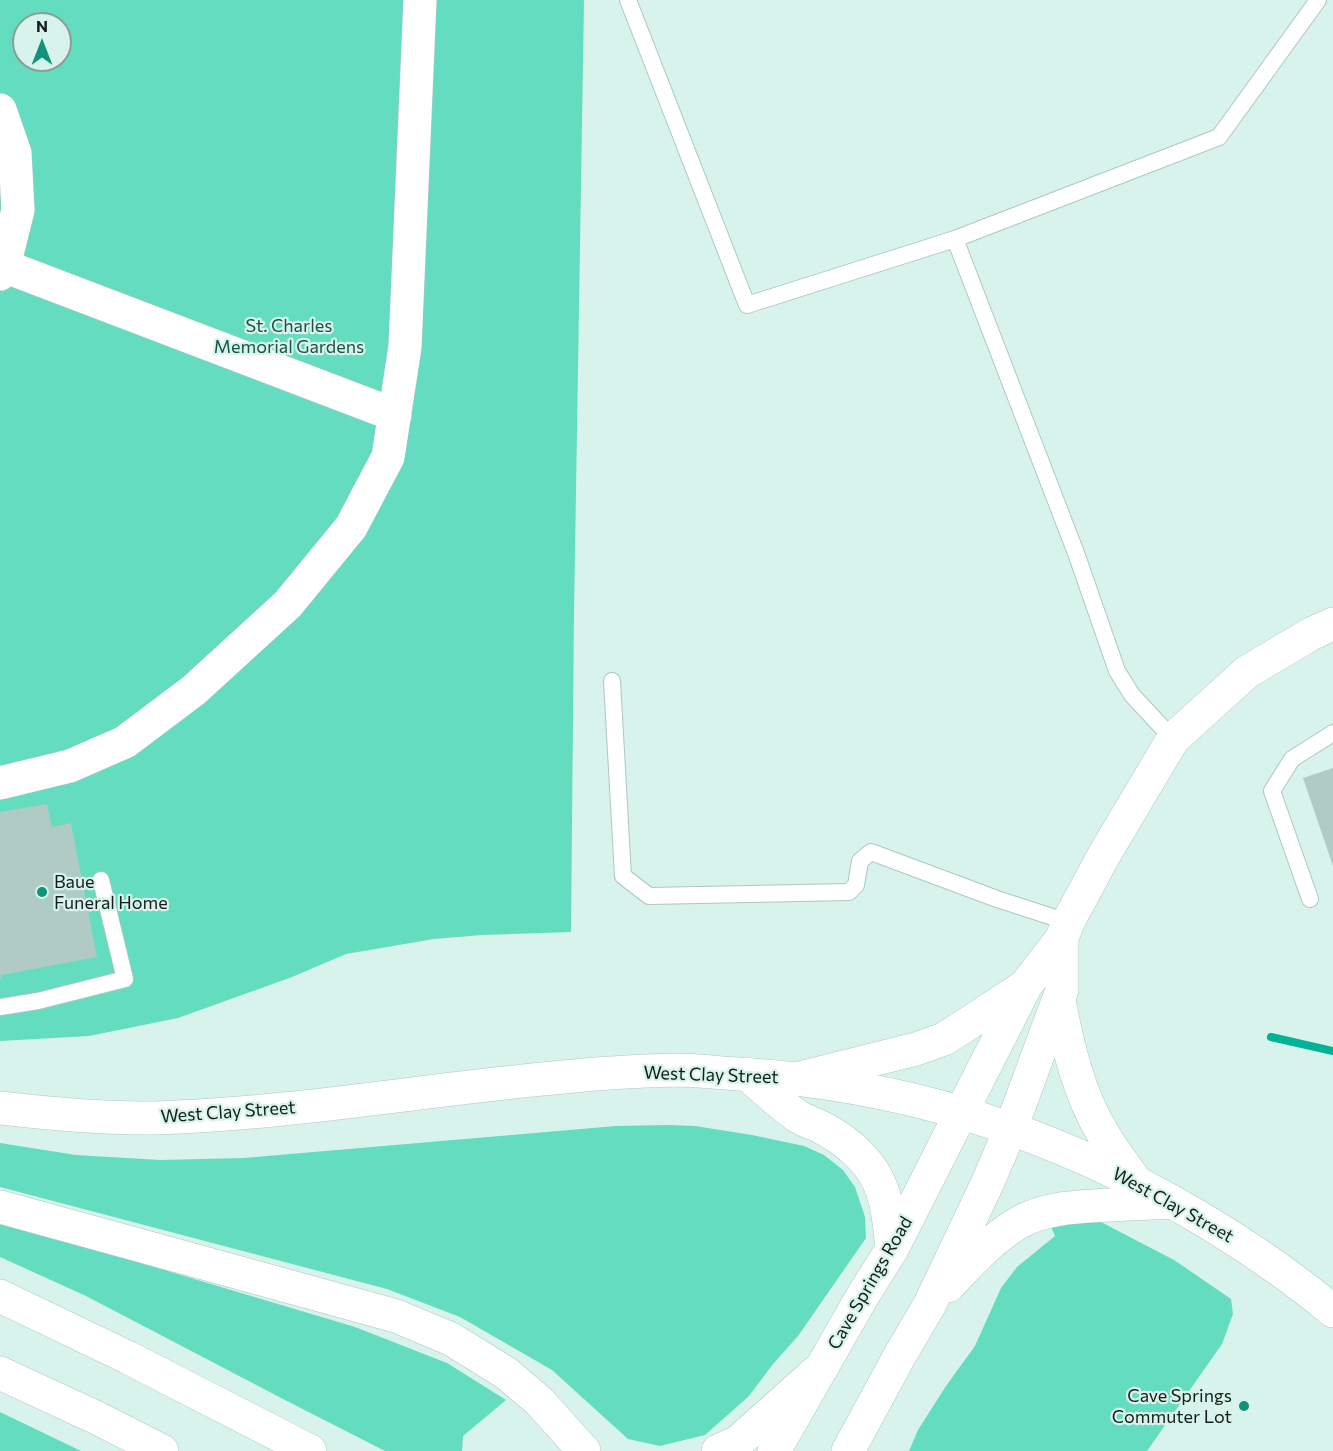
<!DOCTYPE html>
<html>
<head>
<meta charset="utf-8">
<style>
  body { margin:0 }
  #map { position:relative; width:1333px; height:1451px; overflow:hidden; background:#d7f3eb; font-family:Commissioner,sans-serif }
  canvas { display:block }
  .north { position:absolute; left:12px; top:12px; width:60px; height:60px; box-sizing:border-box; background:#d7f3eb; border:2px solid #899e98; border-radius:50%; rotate:0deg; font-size:16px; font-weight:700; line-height:24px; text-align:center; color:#141e1b }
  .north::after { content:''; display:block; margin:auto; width:21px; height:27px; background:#10927b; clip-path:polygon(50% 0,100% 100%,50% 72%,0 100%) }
</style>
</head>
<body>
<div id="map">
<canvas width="1333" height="1451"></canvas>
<div class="north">N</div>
</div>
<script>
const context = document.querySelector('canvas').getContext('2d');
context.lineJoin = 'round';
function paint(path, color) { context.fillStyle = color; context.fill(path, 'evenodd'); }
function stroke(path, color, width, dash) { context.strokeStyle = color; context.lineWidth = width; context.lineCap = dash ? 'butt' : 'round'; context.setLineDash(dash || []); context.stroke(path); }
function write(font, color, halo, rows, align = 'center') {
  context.font = font + ' Commissioner,sans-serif'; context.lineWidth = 4.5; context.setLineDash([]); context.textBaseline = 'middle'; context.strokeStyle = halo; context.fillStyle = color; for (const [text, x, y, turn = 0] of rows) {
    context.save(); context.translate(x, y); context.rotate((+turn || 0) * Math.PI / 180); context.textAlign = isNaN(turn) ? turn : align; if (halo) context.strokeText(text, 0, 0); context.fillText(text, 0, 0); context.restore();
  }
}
paint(new Path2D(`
  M0 0H584L574 612 571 932 482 935 434 939 346 954 292 977 178 1018 89 1036 0 1041ZM24 24H60V60H24Z
  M669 1125 695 1126 752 1135 804 1146 824 1155 843 1170 855 1187 865 1217 866 1238 798 1336 773 1364 749 1396 705 1435 660 1446 628 1439 552 1370 460 1317 387 1289 0 1187V1143L76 1155 160 1160 244 1158 616 1126Z
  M0 1221 355 1327 447 1363 506 1400 463 1436 462 1451H385L285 1400 86 1296 0 1257Z
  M1099 1221 1174 1260 1231 1299 1233 1314 1222 1344 1147 1451H909L918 1430 946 1386 975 1346 1001 1288 1017 1267 1055 1236 1049 1222Z
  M0 1412 81 1451H0Z`), '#63dcc0');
stroke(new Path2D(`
  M1271 1037 1333 1051`), '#00b396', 8);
paint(new Path2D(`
  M1333 768V866L1303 778Z
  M47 804 52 827 71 823 97 957 2 975 0 979V812Z`), '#b0cbc3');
const lane = new Path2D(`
  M628 0 747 305 955 239 1219 137 1318 0
  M955 239 1076 553 1117 671 1132 695 1173 739
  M612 681 623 876 649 896 849 892 856 885 860 861 871 852 997 899 1068 922
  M1310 899 1272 791 1292 759 1333 733
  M0 1007 38 1001 125 979 101 880`);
const street = new Path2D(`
  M0 110 15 153 18 210 4 266 0 274
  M4 266 395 415
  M0 783 70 766 125 742 194 690 288 604 351 527 388 457 405 347 420 0`);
const secondary = new Path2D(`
  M0 1108C51 1114 102 1119 153 1118 291 1114 427 1089 564 1077 601 1073 639 1071 676 1070 697 1070 718 1073 739 1074 903 1084 1054 1132 1195 1215 1244 1244 1290 1275 1333 1311`);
const primary = new Path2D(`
  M1059 1001C1068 1046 1078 1092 1102 1132 1112 1150 1125 1166 1136 1182
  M747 1074C763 1088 779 1103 797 1116 806 1122 817 1124 826 1130 850 1143 873 1164 882 1190 889 1209 890 1230 892 1249
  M800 1078 916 1049 944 1039 969 1023 1025 986
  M948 1286C970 1263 992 1238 1020 1222 1047 1207 1078 1207 1109 1205 1130 1204 1151 1203 1173 1202
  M774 1451 862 1297 892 1249 1026 985 1062 938 1068 922 1104 855 1173 739 1247 672 1311 634 1333 624
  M848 1451 899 1357 930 1304 987 1184 1011 1128 1062 990V938`);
const highway = new Path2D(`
  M0 1207 396 1316 451 1339 506 1373 539 1401 584 1451
  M0 1296 127 1357 310 1451
  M0 1373 95 1417 162 1451
  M718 1451 738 1442 823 1366`);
stroke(lane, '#adc8c0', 18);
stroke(street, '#adc8c0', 34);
stroke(secondary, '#adc8c0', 34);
stroke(primary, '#adc8c0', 34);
stroke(highway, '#adc8c0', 34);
stroke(lane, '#fff', 16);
stroke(street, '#fff', 33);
stroke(secondary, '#fff', 33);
stroke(primary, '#fff', 33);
stroke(highway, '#fff', 33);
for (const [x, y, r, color] of [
  [42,892,6,"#10927b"],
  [1244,1406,6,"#10927b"]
]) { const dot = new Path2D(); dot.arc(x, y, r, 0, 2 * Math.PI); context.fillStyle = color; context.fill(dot); stroke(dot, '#d7f3eb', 2); }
write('18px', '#185346', '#d7f3eb', [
  ["St. Charles",289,326],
  ["Memorial Gardens",289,347]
]);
write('18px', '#141e1b', '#d7f3eb', [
  ["Baue",54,882],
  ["Funeral Home",54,903],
  ["Cave Springs",1232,1396,"right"],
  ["Commuter Lot",1232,1417,"right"]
], 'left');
write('18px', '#141e1b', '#d7f3eb', [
  ["West Clay Street",711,1075,2],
  ["West Clay Street",228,1112,-4],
  ["West Clay Street",1173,1205,29],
  ["Cave Springs Road",870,1283,-60]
]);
</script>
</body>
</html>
